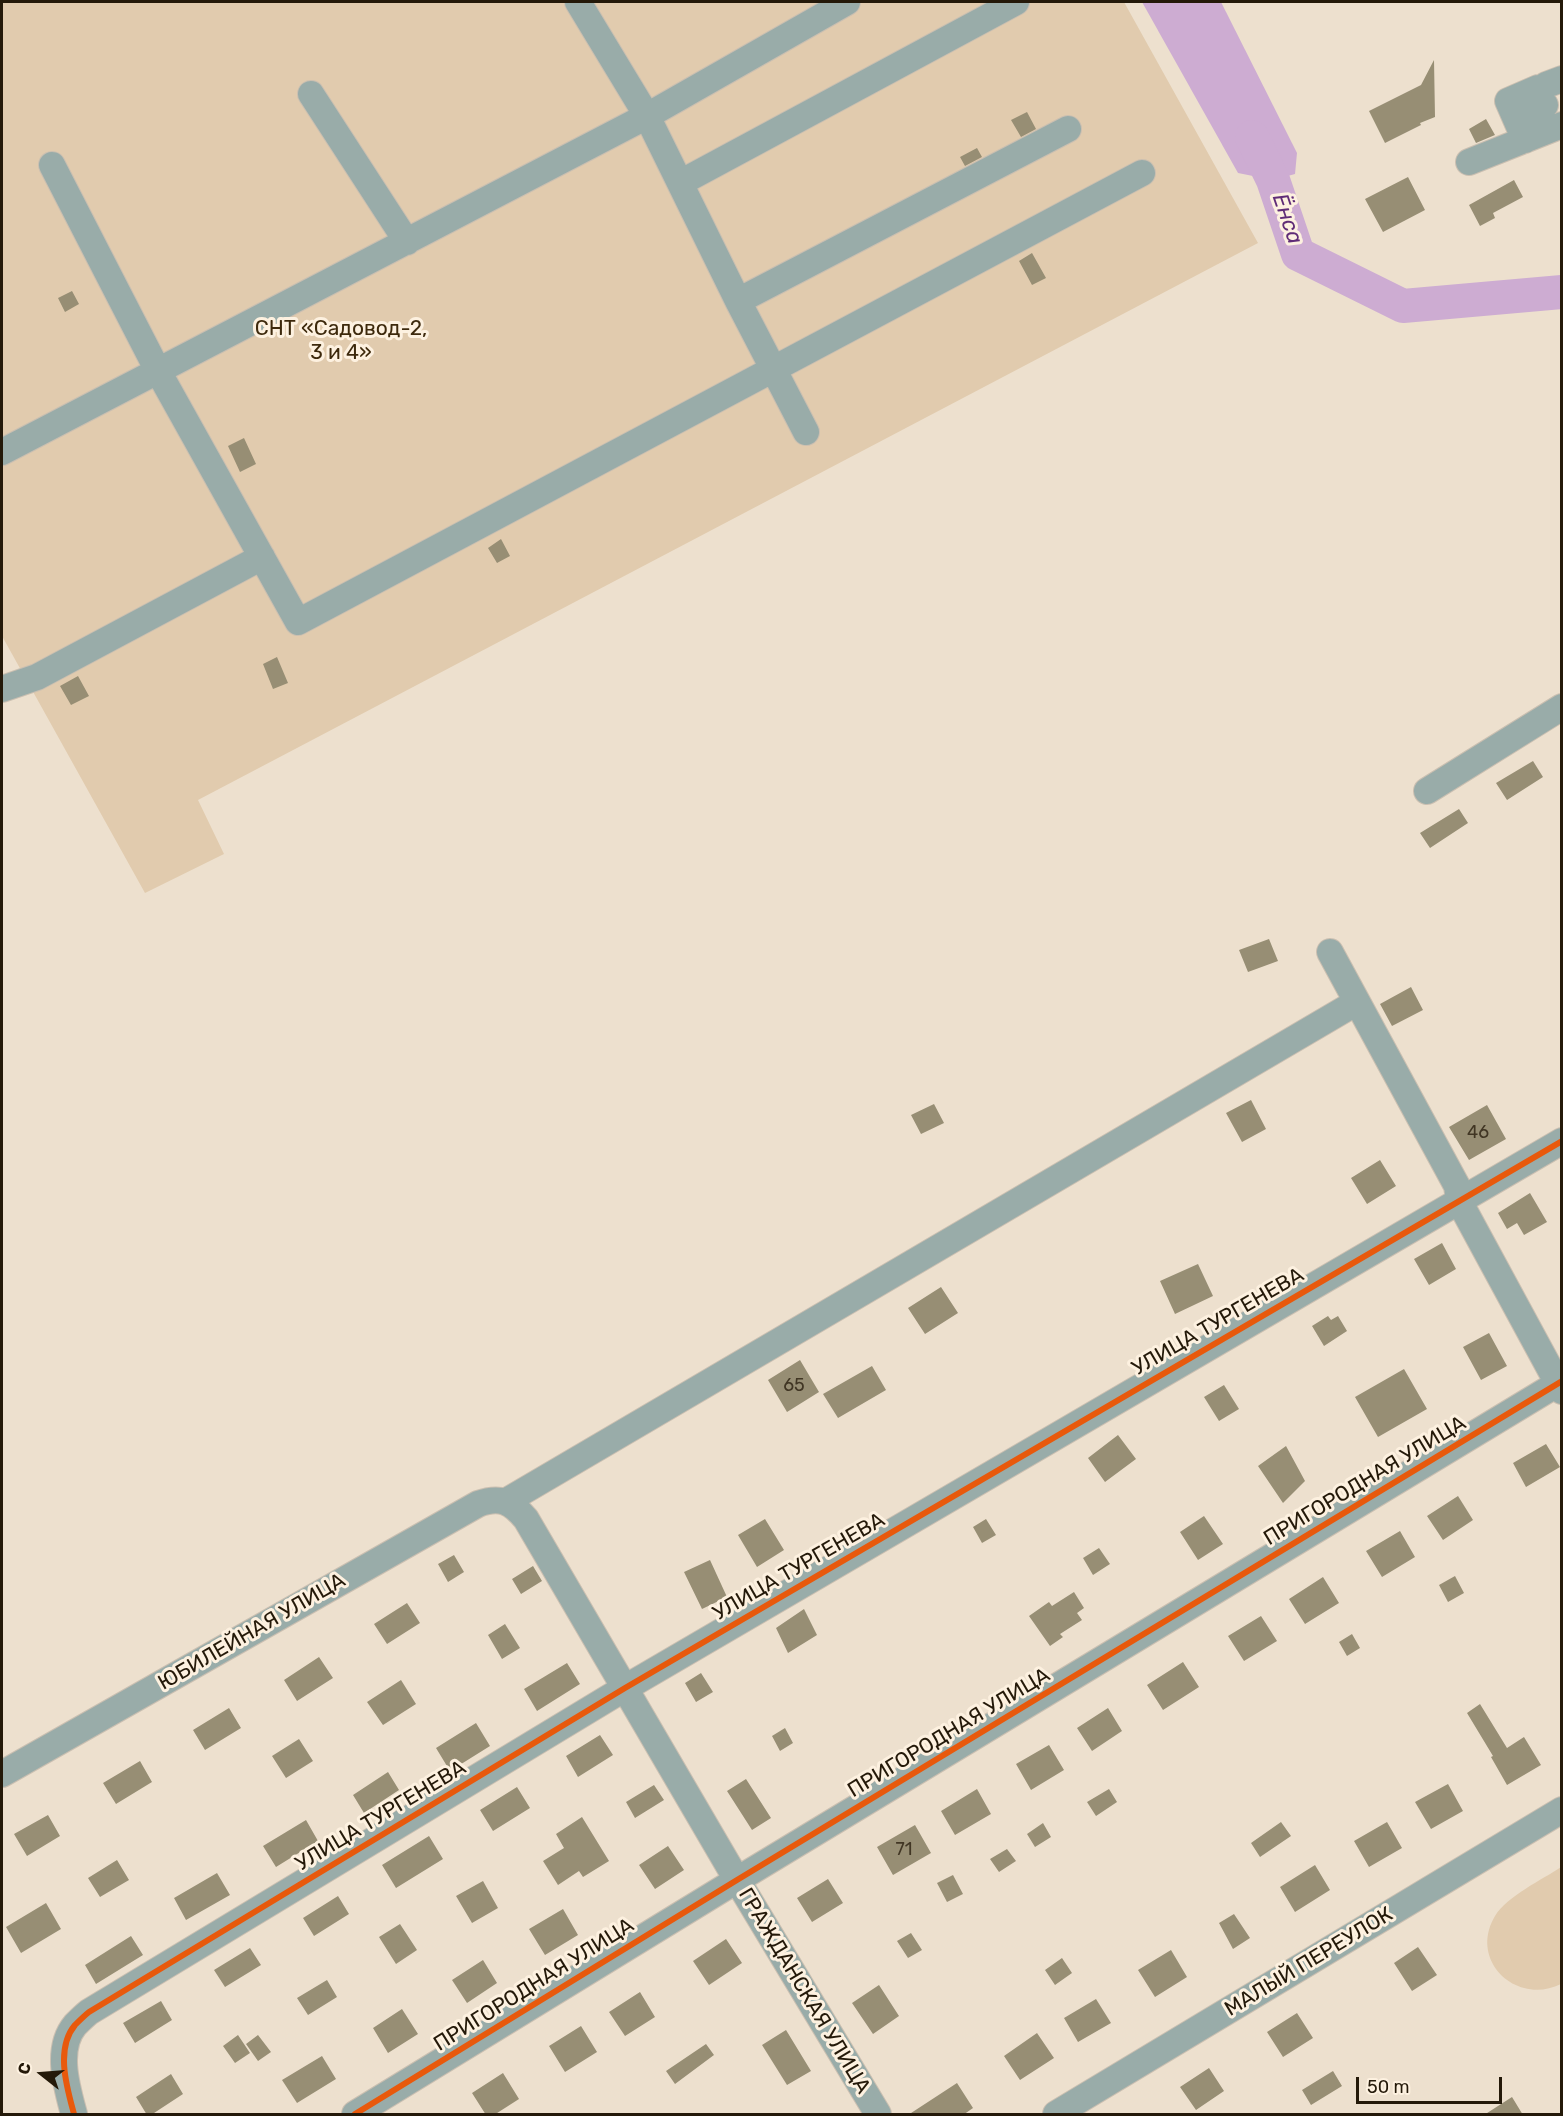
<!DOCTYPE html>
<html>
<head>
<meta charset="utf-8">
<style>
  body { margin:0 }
  #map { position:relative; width:1563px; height:2116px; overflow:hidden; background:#ede0ce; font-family:Rubik,sans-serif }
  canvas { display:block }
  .frame { position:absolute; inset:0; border:3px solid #241909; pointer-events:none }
  .north { position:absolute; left:12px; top:2044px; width:60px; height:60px; -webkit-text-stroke:4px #fdf1e0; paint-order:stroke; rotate:287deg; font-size:16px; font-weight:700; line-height:24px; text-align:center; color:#241909 }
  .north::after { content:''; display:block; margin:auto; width:21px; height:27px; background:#241909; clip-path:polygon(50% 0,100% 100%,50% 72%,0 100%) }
  .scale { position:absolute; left:1356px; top:2077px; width:146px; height:27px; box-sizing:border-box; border:3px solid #241909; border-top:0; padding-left:8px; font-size:18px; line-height:21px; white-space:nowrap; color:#241909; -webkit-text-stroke:4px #fdf1e0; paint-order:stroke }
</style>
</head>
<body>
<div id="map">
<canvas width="1563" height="2116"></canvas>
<div class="frame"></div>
<div class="north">С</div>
<div class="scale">50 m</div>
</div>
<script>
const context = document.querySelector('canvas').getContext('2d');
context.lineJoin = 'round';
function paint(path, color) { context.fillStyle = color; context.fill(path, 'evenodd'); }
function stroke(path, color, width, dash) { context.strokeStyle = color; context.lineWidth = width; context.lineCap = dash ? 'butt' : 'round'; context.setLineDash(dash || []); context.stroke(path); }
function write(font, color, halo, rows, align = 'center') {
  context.font = font + ' Rubik,sans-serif'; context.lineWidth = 6; context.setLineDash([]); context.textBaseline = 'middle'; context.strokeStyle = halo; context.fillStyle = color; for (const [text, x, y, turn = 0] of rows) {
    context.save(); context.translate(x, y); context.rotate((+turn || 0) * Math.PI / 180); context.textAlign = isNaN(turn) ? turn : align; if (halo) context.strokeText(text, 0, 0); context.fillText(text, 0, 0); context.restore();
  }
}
paint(new Path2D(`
  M2 2H1124L1258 243 198 800 224 854 145 893 2 636Z
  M1561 1867V1984C1517 2006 1468 1961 1495 1916 1507 1896 1542 1880 1561 1867Z`), '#e1cbae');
paint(new Path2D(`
  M1142 2H1221L1297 153 1295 174 1273 180 1238 173Z`), '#cdacd2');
stroke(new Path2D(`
  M1252 137 1273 180 1298 254 1403 306 1562 292`), '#cdacd2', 34);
paint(new Path2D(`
  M1434 60 1435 117 1420 123 1421 125 1385 143 1369 111 1421 85Z
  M1027 112 1036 129 1021 137 1011 120Z
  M1486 119 1495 135 1476 143 1469 129Z
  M977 148 982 157 965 166 960 157Z
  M1408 177 1425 210 1383 232 1365 199Z
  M1514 180 1523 197 1493 213 1495 218 1480 226 1469 205Z
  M1032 253 1046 278 1032 285 1019 261Z
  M72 291 79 304 65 312 58 298Z
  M244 438 256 464 240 472 228 446Z
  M501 539 510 556 497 563 488 548Z
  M277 657 288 683 273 689 263 664Z
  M78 676 89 696 71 705 60 686Z
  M1533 761 1543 777 1507 800 1496 783Z
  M1459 809 1468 823 1430 848 1420 833Z
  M1269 939 1278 961 1248 972 1239 950Z
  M1411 987 1423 1010 1392 1026 1380 1004Z
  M1251 1100 1266 1129 1242 1142 1226 1113Z
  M934 1104 944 1123 921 1134 911 1115Z
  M1487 1105 1506 1139 1469 1160 1449 1127Z
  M1380 1160 1396 1186 1367 1204 1351 1178Z
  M1530 1193 1547 1222 1524 1235 1517 1223 1507 1229 1498 1213Z
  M1442 1243 1456 1269 1429 1285 1414 1259Z
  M1198 1264 1213 1296 1175 1314 1160 1281Z
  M941 1287 958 1313 925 1334 908 1308Z
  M1328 1316 1331 1320 1338 1316 1347 1331 1324 1346 1312 1326Z
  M1489 1333 1507 1366 1481 1380 1463 1347Z
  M800 1360 819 1392 787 1412 768 1380Z
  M872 1366 886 1390 838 1418 823 1394Z
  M1404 1369 1427 1409 1378 1437 1355 1397Z
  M1224 1385 1239 1409 1219 1421 1204 1397Z
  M1118 1435 1136 1459 1105 1482 1088 1458Z
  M1546 1444 1560 1467 1526 1487 1513 1463Z
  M1286 1446 1305 1481 1283 1503 1258 1466Z
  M1458 1496 1473 1520 1443 1540 1427 1516Z
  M1204 1516 1223 1544 1198 1560 1180 1532Z
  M765 1519 784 1550 757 1567 738 1535Z
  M986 1519 996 1535 982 1543 973 1527Z
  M1400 1531 1415 1557 1382 1577 1366 1551Z
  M1099 1548 1110 1564 1093 1575 1083 1558Z
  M454 1555 464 1572 448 1582 438 1564Z
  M710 1560 727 1597 702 1609 684 1572Z
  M533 1566 542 1581 521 1594 512 1579Z
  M1455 1576 1464 1593 1448 1602 1439 1585Z
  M1323 1577 1339 1603 1305 1624 1289 1599Z
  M1074 1592 1084 1608 1077 1613 1082 1620 1060 1634 1063 1637 1050 1646 1029 1616 1049 1602 1052 1606Z
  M407 1603 420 1623 387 1644 374 1624Z
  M804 1609 817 1635 788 1653 776 1628Z
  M1261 1616 1277 1641 1244 1661 1228 1636Z
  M505 1624 520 1648 502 1659 488 1635Z
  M1352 1634 1360 1648 1347 1656 1339 1642Z
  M319 1657 333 1678 297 1701 284 1680Z
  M1183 1662 1199 1687 1163 1710 1147 1685Z
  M567 1663 580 1684 537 1711 524 1689Z
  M701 1673 713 1692 696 1702 685 1683Z
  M401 1680 416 1704 383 1725 367 1702Z
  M1480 1704 1507 1748 1524 1737 1541 1765 1507 1785 1491 1757 1493 1756 1467 1713Z
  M229 1708 241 1728 205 1750 193 1730Z
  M1108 1708 1122 1731 1092 1751 1077 1728Z
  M476 1723 490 1746 450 1771 436 1748Z
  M785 1728 793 1743 780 1751 772 1736Z
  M600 1735 613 1755 578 1777 566 1756Z
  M299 1739 313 1761 286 1778 272 1756Z
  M1049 1745 1064 1770 1031 1790 1016 1764Z
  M140 1761 152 1782 116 1804 103 1783Z
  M388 1772 399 1790 364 1813 353 1795Z
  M746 1779 771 1818 752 1830 727 1791Z
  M1448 1784 1463 1811 1431 1829 1415 1802Z
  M654 1785 664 1800 635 1818 626 1802Z
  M517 1787 530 1808 493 1831 480 1810Z
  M977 1789 991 1814 955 1835 941 1811Z
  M1109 1789 1117 1802 1096 1816 1087 1802Z
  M48 1815 60 1836 27 1856 14 1834Z
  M582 1817 609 1861 583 1877 579 1871 558 1885 543 1861 564 1848 556 1834Z
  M306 1820 318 1841 276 1867 263 1846Z
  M1281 1822 1291 1836 1260 1857 1251 1843Z
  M1387 1822 1402 1848 1369 1867 1354 1841Z
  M1043 1823 1051 1837 1035 1847 1027 1834Z
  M915 1825 931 1853 893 1875 877 1847Z
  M429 1836 443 1859 396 1888 382 1865Z
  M668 1846 684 1870 655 1889 639 1865Z
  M1007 1849 1016 1861 999 1872 990 1859Z
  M117 1860 129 1880 100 1897 88 1878Z
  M1315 1865 1330 1890 1295 1912 1280 1887Z
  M217 1873 230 1895 186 1920 174 1898Z
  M953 1875 963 1894 947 1902 937 1883Z
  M828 1879 843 1903 812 1922 797 1898Z
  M483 1881 498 1908 472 1923 456 1896Z
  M338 1896 349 1914 314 1936 303 1918Z
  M46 1903 61 1929 21 1953 6 1927Z
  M563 1909 578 1935 545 1955 529 1929Z
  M1234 1914 1250 1938 1233 1949 1219 1923Z
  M400 1924 417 1950 396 1964 379 1937Z
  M911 1933 922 1950 908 1958 897 1941Z
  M131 1936 143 1955 96 1984 85 1965Z
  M726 1939 742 1963 709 1985 693 1961Z
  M1418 1947 1437 1975 1412 1991 1394 1963Z
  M250 1948 261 1965 225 1987 214 1970Z
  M1171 1950 1187 1977 1155 1997 1138 1970Z
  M1062 1958 1072 1973 1055 1985 1045 1970Z
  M483 1960 497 1983 467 2003 452 1980Z
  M327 1980 337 1997 308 2015 297 1998Z
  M879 1985 899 2016 873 2034 852 2003Z
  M640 1992 655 2017 625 2036 609 2012Z
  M1096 1999 1111 2023 1078 2042 1064 2018Z
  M161 2001 172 2020 135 2043 123 2023Z
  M402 2009 418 2034 388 2053 373 2028Z
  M1297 2013 1313 2038 1283 2057 1267 2032Z
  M581 2026 597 2052 565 2072 549 2046Z
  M786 2030 811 2071 787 2085 762 2045Z
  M1037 2033 1054 2058 1020 2080 1004 2056Z
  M238 2035 250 2053 235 2063 223 2046Z
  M258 2035 271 2052 258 2061 246 2044Z
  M706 2044 714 2055 675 2084 666 2071Z
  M322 2056 336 2079 297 2103 282 2080Z
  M1209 2068 1224 2091 1196 2110 1180 2087Z
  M1333 2071 1342 2086 1311 2105 1302 2090Z
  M503 2073 519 2099 494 2115H486L472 2093Z
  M171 2074 183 2094 151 2115H147L136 2097Z
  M957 2083 973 2108 963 2115H908Z
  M1512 2097 1523 2115H1484Z`), '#978e74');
const minor = new Path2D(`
  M578 2 647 116 738 301 806 432
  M1546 85 1562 79
  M311 94 407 242
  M1516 118 1545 105
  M1525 140 1508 101 1538 88
  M1469 162 1562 125
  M52 165 158 371 298 622 1142 173
  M680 183 1016 2
  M738 301 1068 129
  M2 452 647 116 847 2
  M2 689 37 677 262 557
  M1427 791 1562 707
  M1330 952 1457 1186 1459 1201 1562 1391
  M505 1502 1357 1002
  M2 1774 478 1504C500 1496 511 1501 526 1519L737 1880 878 2114
  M74 2114C67 2088 55 2049 75 2025 79 2021 84 2016 89 2012L625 1688 1562 1141
  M355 2114 737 1880 1562 1381
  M1056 2114 1562 1810`);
stroke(minor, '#cabfb1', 28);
stroke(minor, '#99aca9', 26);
stroke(new Path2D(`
  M74 2114C67 2088 55 2049 75 2025 79 2021 84 2016 89 2012L625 1688 1562 1141
  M355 2114 737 1880 1562 1381`), '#e8590c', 6);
write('18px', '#413624', null, [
  ["46",1478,1133],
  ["65",794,1386],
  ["71",904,1850]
]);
write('21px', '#3d290c', '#fdf1e0', [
  ["СНТ «Садовод-2,",341,329],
  ["3 и 4»",341,353]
]);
write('21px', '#241909', '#fdf1e0', [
  ["УЛИЦА ТУРГЕНЕВА",1218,1322,-30],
  ["ПРИГОРОДНАЯ УЛИЦА",1365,1481,-31],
  ["УЛИЦА ТУРГЕНЕВА",799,1567,-30],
  ["ЮБИЛЕЙНАЯ УЛИЦА",252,1632,-30],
  ["ПРИГОРОДНАЯ УЛИЦА",949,1733,-31],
  ["УЛИЦА ТУРГЕНЕВА",381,1816,-31],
  ["МАЛЫЙ ПЕРЕУЛОК",1309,1962,-31],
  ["ПРИГОРОДНАЯ УЛИЦА",534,1985,-32],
  ["ГРАЖДАНСКАЯ УЛИЦА",804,1991,59]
]);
write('italic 22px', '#602c77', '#fdf1e0', [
  ["Ёнса",1287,219,71]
]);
</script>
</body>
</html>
